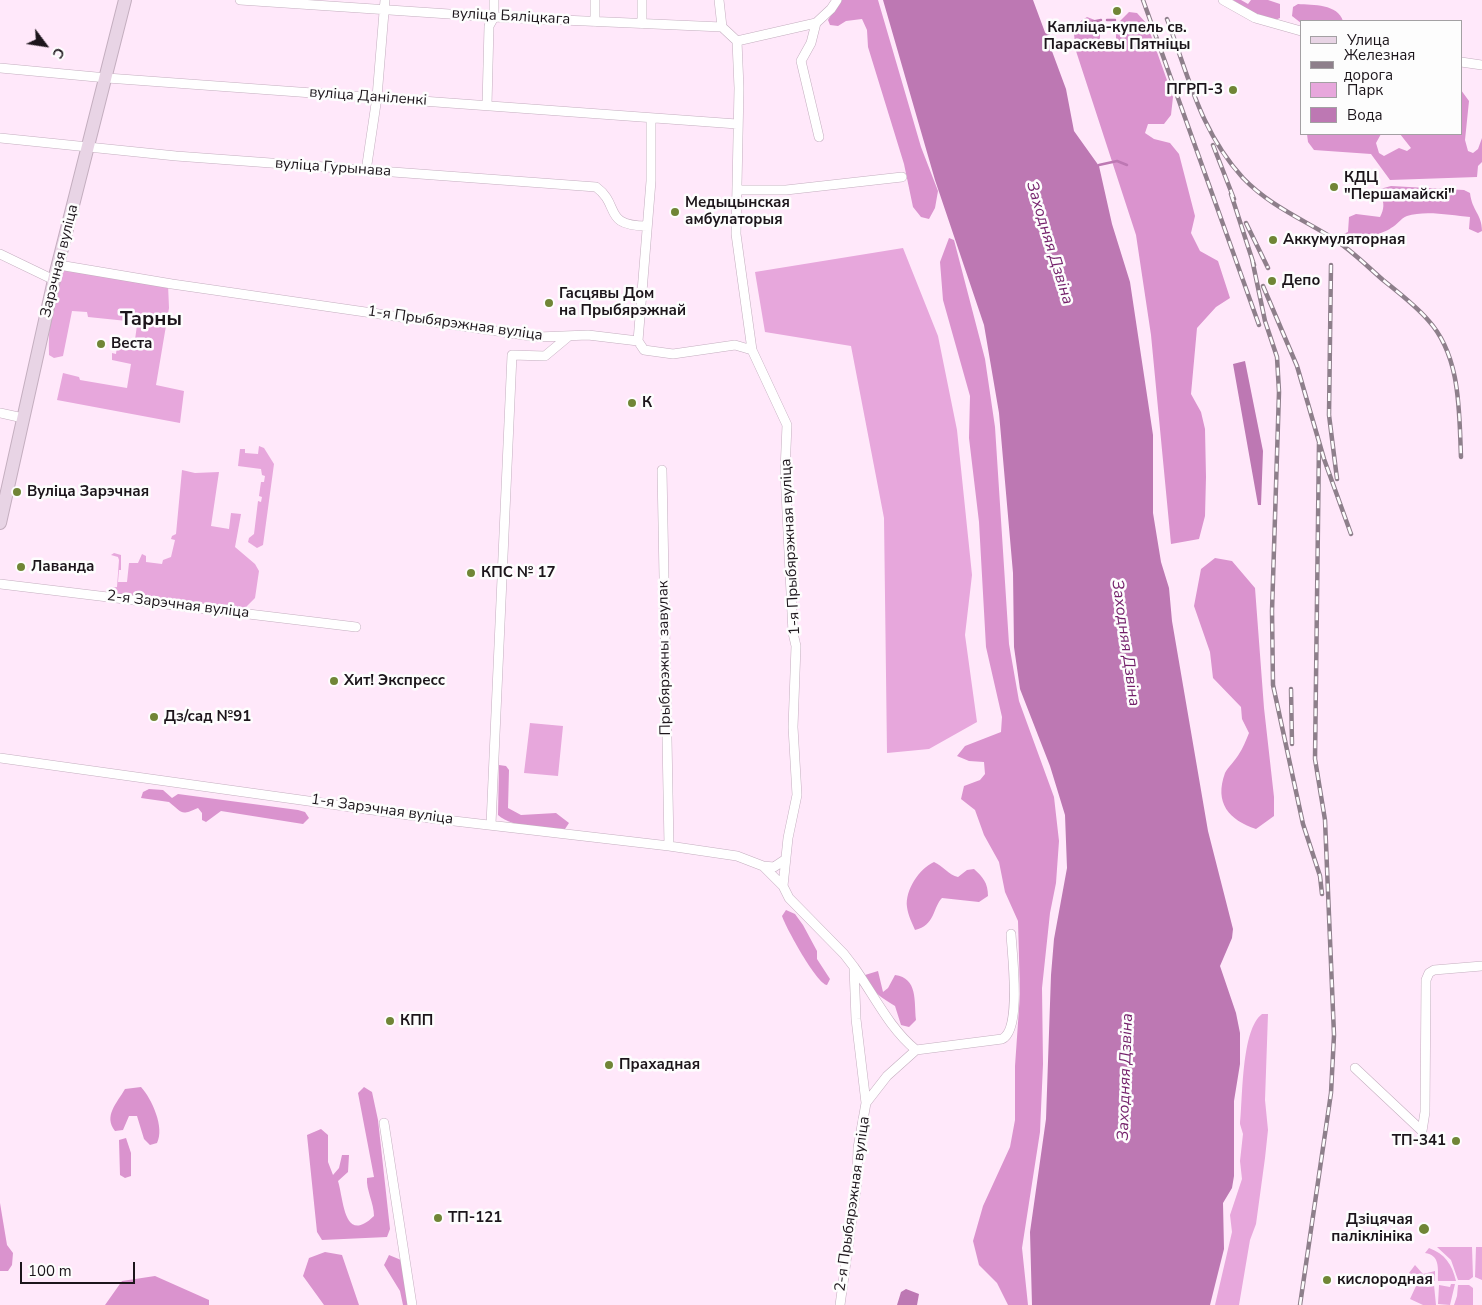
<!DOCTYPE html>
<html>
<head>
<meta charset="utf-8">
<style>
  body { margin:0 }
  #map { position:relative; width:1482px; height:1305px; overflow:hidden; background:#ffe8fa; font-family:"Nunito Sans",sans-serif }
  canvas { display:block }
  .legend { position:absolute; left:1300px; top:20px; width:162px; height:115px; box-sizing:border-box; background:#fdfdfd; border:1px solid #a3a0a3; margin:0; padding:6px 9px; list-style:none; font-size:15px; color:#1c151b }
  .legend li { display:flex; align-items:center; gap:10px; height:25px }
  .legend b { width:25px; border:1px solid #a3a0a3 }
  .north { position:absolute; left:20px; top:20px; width:50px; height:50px; -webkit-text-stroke:4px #fdfdfd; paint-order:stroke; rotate:121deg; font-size:14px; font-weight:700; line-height:20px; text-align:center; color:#1c151b }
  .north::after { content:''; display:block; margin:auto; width:18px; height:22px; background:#1c151b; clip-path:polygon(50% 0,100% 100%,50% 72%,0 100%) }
  .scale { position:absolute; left:20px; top:1262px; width:115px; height:22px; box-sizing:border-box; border:2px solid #1c151b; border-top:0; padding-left:6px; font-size:15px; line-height:18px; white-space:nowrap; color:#1c151b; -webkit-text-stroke:4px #fdfdfd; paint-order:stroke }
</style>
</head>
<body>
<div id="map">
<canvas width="1482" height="1305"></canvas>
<ul class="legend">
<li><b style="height:6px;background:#e8d4e5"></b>Улица</li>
<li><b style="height:6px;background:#8e7f8b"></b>Железная дорога</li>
<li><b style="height:14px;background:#e7a7dc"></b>Парк</li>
<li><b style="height:14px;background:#bd78b3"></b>Вода</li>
</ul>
<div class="north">С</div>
<div class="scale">100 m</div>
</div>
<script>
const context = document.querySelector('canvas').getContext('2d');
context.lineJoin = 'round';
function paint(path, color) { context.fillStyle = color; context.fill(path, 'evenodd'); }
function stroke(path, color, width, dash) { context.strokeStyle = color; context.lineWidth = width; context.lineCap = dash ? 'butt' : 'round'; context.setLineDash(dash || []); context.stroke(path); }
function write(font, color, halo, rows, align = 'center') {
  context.font = font + ' "Nunito Sans",sans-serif'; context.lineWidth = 5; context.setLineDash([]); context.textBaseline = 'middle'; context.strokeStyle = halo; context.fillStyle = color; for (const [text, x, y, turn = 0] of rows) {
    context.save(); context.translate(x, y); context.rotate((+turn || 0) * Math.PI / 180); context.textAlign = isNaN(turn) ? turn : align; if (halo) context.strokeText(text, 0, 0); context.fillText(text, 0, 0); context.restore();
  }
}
paint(new Path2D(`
  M903 248 938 336 957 430 972 575 965 635 977 722 929 749 887 753 884 518 851 346 765 332 755 272Z
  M63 268 168 284 169 308 156 385 184 391 180 423 57 400 63 373 79 377 80 380 127 388 131 364 112 360V353L116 354 117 346 134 347 137 325 133 320 128 319 127 321 88 317 87 312 72 311 63 356 54 358 49 355C48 326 52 294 63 268Z
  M259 446 264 448 274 464 263 545 257 548 248 542 249 538 254 534 258 501 261 502 262 497 259 496 261 482H264L265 476 262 475 261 469 238 466 240 449H245V453L258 454Z
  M182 470 195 473 219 472 211 526 229 529 231 513 241 514 235 547 255 564 259 571 255 598 245 608 110 593V588L117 587 119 560 118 557 111 555 114 553 121 555V570H119L118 582H127L129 563H138L142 554 146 556V562L162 564 163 560 171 557 175 540 171 539 172 536 176 534Z
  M530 723 563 726 558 776 524 773Z
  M1262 1014H1268L1265 1100 1268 1130 1265 1158 1256 1224 1250 1240 1239 1305H1215L1232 1232 1230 1215 1242 1179 1240 1161 1243 1134 1240 1124C1243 1098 1241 1030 1262 1014Z
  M1366 1213 1372 1219 1368 1225 1353 1224 1352 1216Z
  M1437 1247H1472L1473 1277 1469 1280H1458L1451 1260Z
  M1476 1247H1482V1280L1475 1277Z
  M1429 1248C1445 1254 1452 1264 1456 1281H1438C1438 1268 1440 1255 1425 1253Z
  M1415 1265 1423 1274 1435 1271V1281L1414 1280 1409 1273Z
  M1451 1284H1455L1450 1305 1438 1304 1439 1285 1450 1287Z
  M1421 1285 1428 1287 1434 1285 1436 1305H1423L1410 1299 1416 1286Z
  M1458 1285H1469L1473 1288V1305H1454L1457 1296Z`), '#e7a7dc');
paint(new Path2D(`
  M840 0H878L921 147 938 191 935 208 929 219 921 217 913 207 904 164 868 47 867 30 862 19 846 21 838 26 830 25 828 20Z
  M1233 0H1241L1248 4 1251 0H1268L1280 4V18L1275 20 1254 14Z
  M1298 4C1313 5 1338 4 1343 21L1301 23 1292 16 1293 7Z
  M1129 12 1137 13 1147 24 1173 97 1171 115 1164 124H1148L1145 133 1154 139 1170 143 1179 154 1195 216 1191 233 1200 251 1218 261 1230 298 1216 307 1197 328 1191 394 1201 412 1205 429 1206 477 1205 516 1199 539 1171 544 1151 335 1136 235 1076 51 1073 26 1087 17 1100 22V40L1113 46 1116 40V25Z
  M1461 90 1469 101 1465 140 1468 151 1473 153 1478 149 1482 138V162L1478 166 1477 177 1390 180 1371 154 1314 150 1308 142 1307 134H1381L1376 143 1379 153 1384 156 1399 148 1407 151 1411 148 1400 134H1461Z
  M1391 186 1464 190 1470 193C1472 211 1482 214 1482 231L1478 233 1469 229 1470 217C1451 215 1424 210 1407 216 1401 218 1397 225 1391 228 1382 235 1353 241 1342 239L1341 235 1348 232 1349 217 1356 214 1380 217C1384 210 1385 202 1380 195V189Z
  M949 238 954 240 985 359 995 427 1009 644 1019 701 1054 797 1059 841 1056 883 1050 913 1042 988 1043 1064 1040 1132 1022 1248 1028 1305H1008L997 1283 979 1265 973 1241 983 1206 1010 1147 1015 1120V1066L1020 994 1018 921 1005 892 999 862 984 835 975 810 961 799 964 786 980 780 985 774 984 762 969 761 957 756 965 746 1001 732 1002 717 986 647 979 522 969 438 970 396 943 300 940 262Z
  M1215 558 1232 561 1255 588 1264 708 1274 797V816L1256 829C1229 820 1214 803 1225 773 1228 767 1235 761 1239 754 1243 748 1246 740 1249 733L1242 719 1241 707 1213 678 1210 652 1194 606 1201 569Z
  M499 765 506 766 509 770 508 808 521 815 556 813 569 823 565 829C545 827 514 829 498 815Z
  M149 789 163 790 172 798 178 794 298 810 305 812 309 818 303 824 221 811 206 822 202 820V813L198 808C180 816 183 813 169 802L141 798 143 792Z
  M934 862C943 866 949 875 958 877L967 870 974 869C983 877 988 883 988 896L979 902 942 898C933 907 935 926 915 930 912 923 908 915 907 907 905 890 919 869 934 862Z
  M786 910 795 914 803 925 817 951V959L830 979 827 985C817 984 786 928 782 916Z
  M878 971 883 992 888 988 895 975C918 978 914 1001 916 1020L909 1027 901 1025 895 1006C882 998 870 991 865 975Z
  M141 1087C152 1099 165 1128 157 1143L150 1145 144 1139 137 1116H129L123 1130 115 1131C103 1116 117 1103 125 1089Z
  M364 1087 372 1092 378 1120 390 1229 387 1237 322 1240 317 1232 307 1135 321 1129 328 1135V1162L333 1175 339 1168 342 1155H349L348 1172 338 1181C344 1201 344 1245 374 1216 374 1203 366 1190 367 1178L374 1177 358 1093Z
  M126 1138 131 1153V1176L125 1178 120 1175 119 1140Z
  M0 1203 7 1245 13 1253 12 1265 8 1271H0Z
  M325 1252 342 1255 359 1305H324L303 1276 309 1258Z
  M389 1255 401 1260 409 1305H403L400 1291 384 1265Z
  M155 1276 209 1300V1305H105L122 1281Z`), '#da93ce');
paint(new Path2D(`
  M883 0H1033L1066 89 1074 131 1099 166 1112 224 1130 282 1153 435V513L1161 562 1169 588 1172 621 1208 831 1233 929 1232 938 1220 966 1236 1013 1240 1033V1064L1234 1101V1176L1232 1188 1223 1203 1224 1249 1210 1305H1032L1030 1232 1046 1119 1051 975 1054 939 1067 868 1065 815 1050 766 1020 689 1014 647 1013 573 999 413 984 325 935 180Z
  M1245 361 1263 451 1261 505H1258L1233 364Z
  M906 1289 919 1294 917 1305H897L901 1292Z`), '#bd78b3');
stroke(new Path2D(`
  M1107 20H1115
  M1045 35 1058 29 1101 20
  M1099 165 1117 161 1127 165`), '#bd78b3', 2.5);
const street = new Path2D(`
  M240 0 494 17 722 27
  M595 0V22
  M642 0V24
  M719 0 722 27 737 41 739 88 736 234 752 350 787 425 785 471 793 633 796 646 793 727 797 795 788 838 783 886
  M1223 0 1255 18 1301 31
  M737 41 816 23
  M1461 62 1482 65
  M0 68 107 78 737 124
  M487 105 489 26 494 17V0
  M819 137 801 61 811 43 816 23 831 9 837 0
  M0 138 176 156 596 187C621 205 602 226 647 226
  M366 171 377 97 385 0
  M738 190H786L902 177
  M0 254 54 280
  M59 265 172 284 538 337 588 335 638 341 644 350 673 354 735 345 752 350
  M638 341 651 181V119
  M0 413 23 418
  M662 470 669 846
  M0 584 356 627
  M0 758 437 819 669 846 737 856 763 866 783 886 789 898 844 954 854 967 856 1019 866 1103 858 1148 857 1182 840 1305
  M491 824 512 355 545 356 569 336
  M763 866 774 867 786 859
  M854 967C874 995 889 1028 916 1050L1002 1039C1022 1030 1012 954 1011 934
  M1355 1068 1422 1131
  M866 1103 887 1076 916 1050
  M384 1123 412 1305
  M1422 1131 1425 1112 1426 980 1429 973 1434 970 1482 966`);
const secondary = new Path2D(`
  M0 523 54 280 125 0`);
stroke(street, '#c4aebf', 10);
stroke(secondary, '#c4aebf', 14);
stroke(street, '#fff', 9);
stroke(secondary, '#e8d4e5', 12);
const rail = new Path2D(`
  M1143 0 1259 325
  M1167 19C1189 77 1200 131 1243 178 1269 205 1300 218 1331 237 1349 248 1367 266 1383 280 1399 293 1415 305 1428 320 1461 356 1459 411 1461 457
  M1213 145 1234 199
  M1231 194 1254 265
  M1246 223 1268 268
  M1252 259 1265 321 1277 357 1279 392 1272 611 1273 685 1303 824 1320 876 1322 894
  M1331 265 1329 415 1337 479
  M1263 286 1297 366 1324 459 1351 534
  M1291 689 1292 744
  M1300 1305 1331 1093 1334 1035 1325 820 1315 759 1319 443`);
stroke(rail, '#8e7f8b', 4.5);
stroke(rail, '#fdfdfd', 2.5, [8]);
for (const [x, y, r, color] of [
  [1117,11,5,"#708536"],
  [1233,90,5,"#708536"],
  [1334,187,5,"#708536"],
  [675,212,5,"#708536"],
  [1273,240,5,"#708536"],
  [1272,281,5,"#708536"],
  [549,303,5,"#708536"],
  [101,344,5,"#708536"],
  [632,403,5,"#708536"],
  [17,492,5,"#708536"],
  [21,567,5,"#708536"],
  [471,573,5,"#708536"],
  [334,681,5,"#708536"],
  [154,717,5,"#708536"],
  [390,1021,5,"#708536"],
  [609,1065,5,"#708536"],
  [1456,1141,5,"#708536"],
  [438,1218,5,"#708536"],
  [1424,1229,6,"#708536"],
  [1327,1280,5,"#708536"]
]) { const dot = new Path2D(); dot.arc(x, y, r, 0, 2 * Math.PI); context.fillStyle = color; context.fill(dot); stroke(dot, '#fdfdfd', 2); }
write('15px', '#1c151b', '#fdfdfd', [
  ["вуліца Бяліцкага",511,17,3],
  ["вуліца Даніленкі",368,97,4],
  ["вуліца Гурынава",333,168,4],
  ["Зарэчная вуліца",60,261,-76],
  ["1-я Прыбярэжная вуліца",455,324,8],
  ["1-я Прыбярэжная вуліца",791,547,-93],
  ["2-я Зарэчная вуліца",178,605,7],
  ["Прыбярэжны завулак",665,658,-91],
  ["1-я Зарэчная вуліца",382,810,8],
  ["2-я Прыбярэжная вуліца",853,1204,-82]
]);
write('bold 15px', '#1c151b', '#fdfdfd', [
  ["Капліца-купель св.",1117,28,"center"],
  ["Параскевы Пятніцы",1117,45,"center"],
  ["ПГРП-3",1223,90,"right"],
  ["КДЦ",1344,178],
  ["\"Першамайскі\"",1344,195],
  ["Медыцынская",685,203],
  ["амбулаторыя",685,220],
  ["Аккумуляторная",1283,240],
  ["Депо",1282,281],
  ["Гасцявы Дом",559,294],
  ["на Прыбярэжнай",559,311],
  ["Веста",111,344],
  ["К",642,403],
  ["Вуліца Зарэчная",27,492],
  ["Лаванда",31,567],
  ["КПС № 17",481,573],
  ["Хит! Экспресс",344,681],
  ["Дз/сад №91",164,717],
  ["КПП",400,1021],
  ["Прахадная",619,1065],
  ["ТП-341",1446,1141,"right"],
  ["ТП-121",448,1218],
  ["Дзіцячая",1413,1220,"right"],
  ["паліклініка",1413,1237,"right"],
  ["кислородная",1337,1280]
], 'left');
write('italic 16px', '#731f6a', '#fdfdfd', [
  ["Заходняя Дзвіна",1049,243,73],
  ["Заходняя Дзвіна",1125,643,82],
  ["Заходняя Дзвіна",1126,1077,-88]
]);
write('bold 20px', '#1c151b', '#fdfdfd', [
  ["Тарны",151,320]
]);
</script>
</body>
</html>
